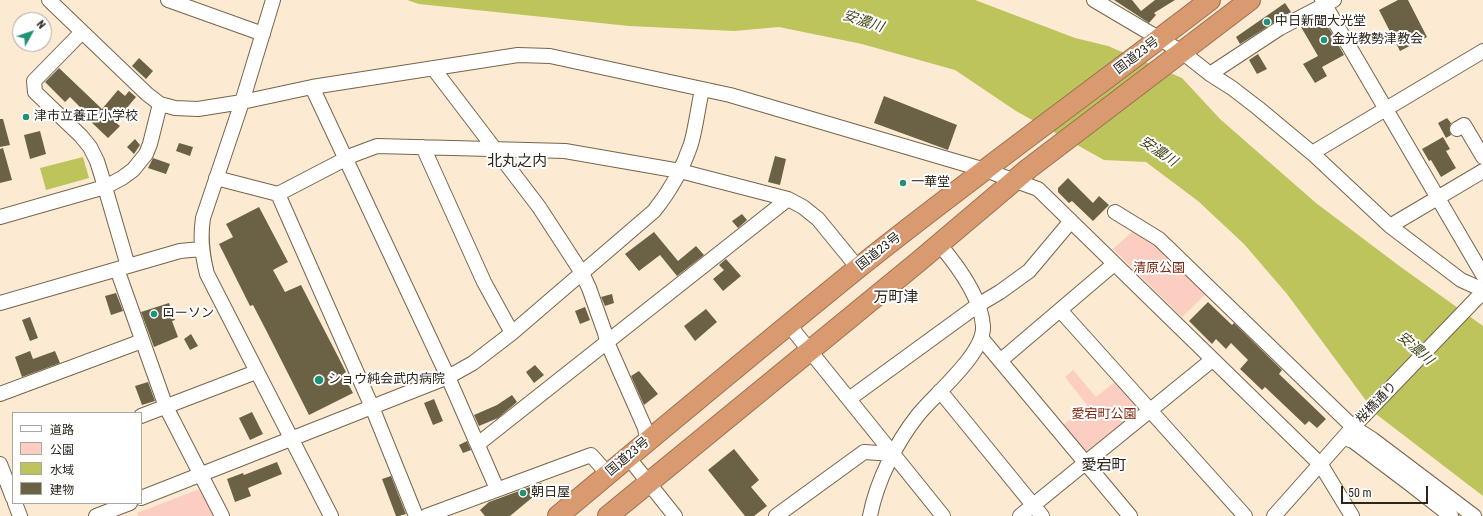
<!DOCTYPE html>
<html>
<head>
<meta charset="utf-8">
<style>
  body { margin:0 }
  #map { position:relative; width:1483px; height:516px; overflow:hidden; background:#fcead3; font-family:"Roboto Condensed","Noto Sans JP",sans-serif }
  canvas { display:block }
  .legend { position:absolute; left:12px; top:412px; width:130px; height:92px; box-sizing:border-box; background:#fff; border:1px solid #aba7a3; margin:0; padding:5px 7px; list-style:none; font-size:12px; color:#2d241a }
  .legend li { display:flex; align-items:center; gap:8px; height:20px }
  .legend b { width:20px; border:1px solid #aba7a3 }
  .north { position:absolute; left:12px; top:12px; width:40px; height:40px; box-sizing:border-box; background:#fff; border:1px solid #aba7a3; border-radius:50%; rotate:50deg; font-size:11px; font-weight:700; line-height:16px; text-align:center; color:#2d241a }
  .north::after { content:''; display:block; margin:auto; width:14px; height:18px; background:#209275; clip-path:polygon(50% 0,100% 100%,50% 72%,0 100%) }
  .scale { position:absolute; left:1341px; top:486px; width:87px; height:18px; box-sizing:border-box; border:2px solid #2d241a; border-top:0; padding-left:5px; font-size:12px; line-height:14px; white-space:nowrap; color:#2d241a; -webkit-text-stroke:3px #fff; paint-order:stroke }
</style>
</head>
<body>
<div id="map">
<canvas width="1483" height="516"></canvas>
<ul class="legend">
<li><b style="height:5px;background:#fff"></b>道路</li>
<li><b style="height:11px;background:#fccec1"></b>公園</li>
<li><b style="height:11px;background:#bcc45b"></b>水域</li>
<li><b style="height:11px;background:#6b6245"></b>建物</li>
</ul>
<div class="north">N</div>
<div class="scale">50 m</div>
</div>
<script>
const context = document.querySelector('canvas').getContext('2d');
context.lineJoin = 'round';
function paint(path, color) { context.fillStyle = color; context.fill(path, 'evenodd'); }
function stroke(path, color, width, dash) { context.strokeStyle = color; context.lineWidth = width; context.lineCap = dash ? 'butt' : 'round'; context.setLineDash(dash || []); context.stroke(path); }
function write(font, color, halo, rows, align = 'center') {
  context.font = font + ' "Roboto Condensed","Noto Sans JP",sans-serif'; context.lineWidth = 4; context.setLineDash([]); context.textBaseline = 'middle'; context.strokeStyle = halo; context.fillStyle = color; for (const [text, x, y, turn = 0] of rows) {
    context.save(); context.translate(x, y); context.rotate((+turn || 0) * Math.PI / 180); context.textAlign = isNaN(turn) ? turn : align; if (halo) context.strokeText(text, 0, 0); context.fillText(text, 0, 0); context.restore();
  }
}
paint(new Path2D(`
  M1134 230 1152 238 1208 292 1182 317 1113 249Z
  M1073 370 1096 397 1116 381 1140 407 1139 412 1089 453 1083 452 1061 427 1087 405 1065 377Z
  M197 490 203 491 216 516H138L137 513Z`), '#fccec1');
paint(new Path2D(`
  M407 0H975L1075 38 1108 46 1182 78 1220 119 1316 203 1398 265 1483 326V496L1376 414 1287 294 1244 244 1198 201 1146 162 1104 160 1016 111 955 70 862 44 779 27 734 31 629 26 419 4Z
  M83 157 89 178 46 190 40 168Z`), '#bcc45b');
paint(new Path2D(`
  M1114 0H1132L1141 11 1155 0H1175L1154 13 1156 15 1149 23Z
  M1398 0H1408L1427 37 1400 51 1379 10Z
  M1285 3 1291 12 1240 44 1236 37Z
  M1322 16 1344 55 1322 67 1327 76 1315 83 1303 64 1318 56 1301 27Z
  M1258 54 1267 69 1257 74 1249 60Z
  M139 58 153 71 146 79 132 66Z
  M59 68 102 109 118 90 125 96 129 91 136 97 115 122 120 126 108 138 88 119 90 117 70 97 65 102 45 82Z
  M884 96 957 125 948 150 874 123Z
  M1447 118 1451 123 1449 129 1451 135 1446 138 1438 123Z
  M0 119H3L10 145 0 147Z
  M40 131 46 154 30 159 24 135Z
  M1443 137 1450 149 1446 151 1456 168 1441 177 1431 160 1429 161 1422 149Z
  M135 139 140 145 134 154 127 147Z
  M179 143 193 147 190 156 176 151Z
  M3 148 12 180 0 183V149Z
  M775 156 786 159 780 185 768 182Z
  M153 158 170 164 166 174 148 168Z
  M1068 178 1093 203 1099 196 1109 205 1093 221 1072 201 1069 203 1058 192V188Z
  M259 207 288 262 273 270 285 292 301 285 346 372 343 374 353 393 309 415 267 332 253 305 250 306 219 244 233 237 226 224Z
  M742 214 747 220 738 228 732 221Z
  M654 232 678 261 696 246 704 255 677 276 660 255 639 271 625 254Z
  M726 259 741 276 723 291 713 279 724 270 719 265Z
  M116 293 123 311 111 315 105 296Z
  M612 294 614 303 605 306 601 297Z
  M1208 302 1232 325 1234 323 1282 370 1279 374 1326 419 1317 428 1309 421 1305 425 1265 387 1262 390 1240 369 1248 360 1231 343 1226 349 1216 339 1212 344 1189 321Z
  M169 303 175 320 172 321 178 337 154 347 141 312Z
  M585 307 590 320 580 324 575 311Z
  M706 309 717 322 695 341 684 326Z
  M30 317 38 338 30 341 22 320Z
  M191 334 198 346 190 350 184 339Z
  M30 351 33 359 55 351 60 363 22 377 15 357Z
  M535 365 544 375 534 383 526 372Z
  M639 371 658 394 644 405 631 376Z
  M148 382 155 401 142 405 135 386Z
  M512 395 517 402 498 418 479 426 474 415 497 405Z
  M434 399 443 421 433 425 424 403Z
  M252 412 263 434 250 440 239 418Z
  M467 441 471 450 463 453 459 445Z
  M734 449 759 480 751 487 767 506 754 516H745L708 470Z
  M277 462 282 474 248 488 251 496 235 502 227 479 243 473 244 475Z
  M391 476 406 514 399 516H396L382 479Z
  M541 483 545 487 510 516H485L480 510 489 502Z`), '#6b6245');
const minor = new Path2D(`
  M49 0 147 94 160 104 175 108 198 109 242 102 312 87 518 55 550 56 730 95 985 170 1038 189 1321 465 1352 516
  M168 0 263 34
  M273 0 242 102 203 218C200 238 202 254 207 274L331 516
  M1094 0 1182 52 1210 74 1232 88 1258 108 1312 153 1390 226 1461 280 1483 290
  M1322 0 1483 275
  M82 32 34 81 35 92 81 136 90 147 97 161 102 177 128 266
  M433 68 539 207 582 273 589 288 605 333 607 342 645 428 647 441
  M1210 74 1280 28 1334 0
  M312 87 448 377 497 489
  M1457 129 1464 125 1483 157
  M423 147 484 282 512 333
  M1312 153 1483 51
  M216 178 278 194 353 155 377 146 565 151 680 171 788 199 803 207 818 219 858 268
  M278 194 372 407 416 516
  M1115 212 1159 239 1353 427 1372 439 1474 516
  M0 217 105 187 122 178 133 170 146 154 150 144 160 104
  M1390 226 1483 171
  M117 269 166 407 222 516
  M0 303 180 251 201 249
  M1060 310 1245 516
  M789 325 943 516
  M982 339 1130 516
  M1000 361 1114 264
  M940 391 1042 516
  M0 394 142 341
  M849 399 978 305 1000 292 1029 271 1071 221
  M141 416 256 372
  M1344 438 1353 441 1410 484 1451 516
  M478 444 788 199
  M628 457 675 516
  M0 464 13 498
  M141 498 448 377 473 363 512 333 654 211C670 191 683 168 691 144 696 127 698 107 702 90
  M15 503 20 516
  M96 516 130 503
  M426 516 591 455 608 474
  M776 516 864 452 893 454
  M870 516C877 480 896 443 918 415 935 394 985 353 983 326 981 297 957 265 939 244
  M1020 516 1212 360
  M1274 516 1353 427 1476 299 1483 293`);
const highway = new Path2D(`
  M558 516C657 433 757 350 858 268 973 176 1093 90 1210 0
  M608 516 918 262 1028 169 1250 0`);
stroke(minor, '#77644b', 16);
stroke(highway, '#9d7151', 22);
stroke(minor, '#fff', 14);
stroke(highway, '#da9a6f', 20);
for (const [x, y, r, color] of [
  [1267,22,4,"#209275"],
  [1324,40,4,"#209275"],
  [26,117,4,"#209275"],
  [903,183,4,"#209275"],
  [154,314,4,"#209275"],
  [319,380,5,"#209275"],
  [523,493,4,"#209275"]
]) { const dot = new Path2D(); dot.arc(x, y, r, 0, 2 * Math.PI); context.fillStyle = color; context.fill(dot); stroke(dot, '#fff', 1.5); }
write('13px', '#2d241a', '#fff', [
  ["中日新聞大光堂",1275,22],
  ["金光教勢津教会",1332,40],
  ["津市立養正小学校",34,117],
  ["一華堂",911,183],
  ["ローソン",162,314],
  ["ショウ純会武内病院",328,380],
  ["朝日屋",531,493]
], 'left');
write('13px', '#2d241a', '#fff', [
  ["国道23号",1137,56,-37],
  ["国道23号",879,252,-38],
  ["桜橋通り",1377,403,-46],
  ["国道23号",628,457,-40]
]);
write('13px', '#822911', '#fff', [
  ["清原公園",1159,269],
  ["愛宕町公園",1104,415]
]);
write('italic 14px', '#404317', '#fff', [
  ["安濃川",863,22,18],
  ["安濃川",1158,152,34],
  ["安濃川",1415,349,41]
]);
write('15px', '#2d241a', '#fff', [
  ["北丸之内",517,162],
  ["万町津",896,298],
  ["愛宕町",1104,466]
]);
</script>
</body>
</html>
